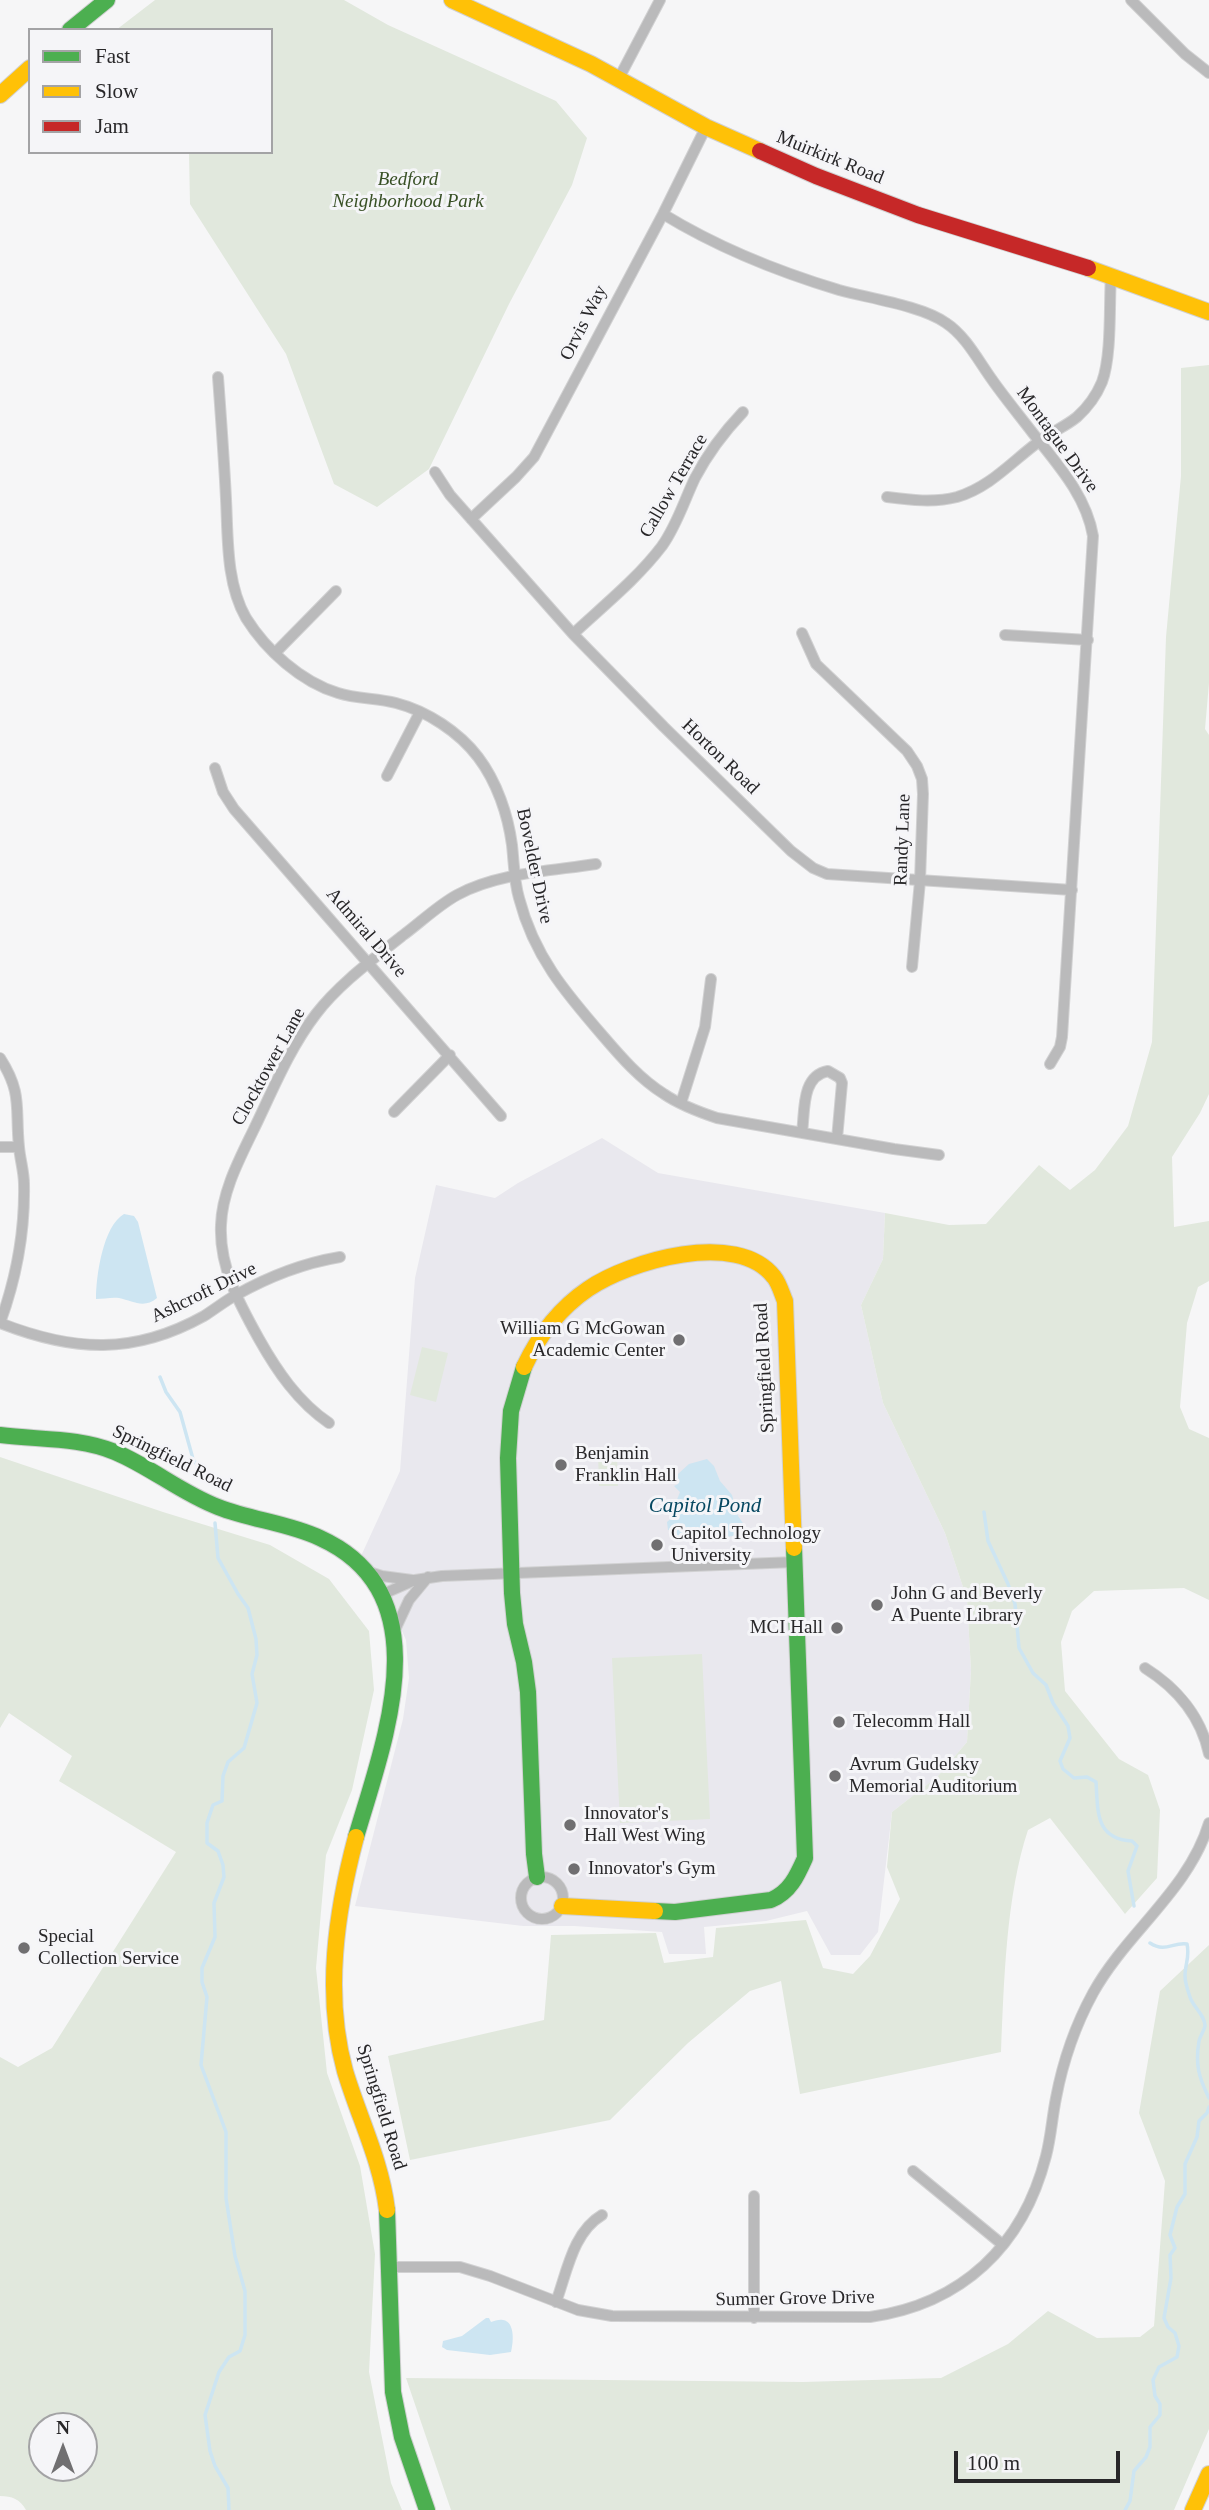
<!DOCTYPE html>
<html>
<head>
<meta charset="utf-8">
<style>
  body { margin:0 }
  #map { position:relative; width:1209px; height:2510px; overflow:hidden; background:#f6f6f7; font-family:Georgia,serif }
  canvas { display:block }
  .legend { position:absolute; left:28px; top:28px; width:245px; height:126px; box-sizing:border-box; background:#f5f5f8; border:2px solid #a3a3a5; margin:0; padding:9px 12px; list-style:none; font-size:21px; color:#282729 }
  .legend li { display:flex; align-items:center; gap:14px; height:35px }
  .legend b { width:35px; border:2px solid #a3a3a5 }
  .north { position:absolute; left:28px; top:2412px; width:70px; height:70px; box-sizing:border-box; background:#f5f5f8; border:2px solid #a3a3a5; border-radius:50%; rotate:0deg; font-size:19px; font-weight:700; line-height:28px; text-align:center; color:#282729 }
  .north::after { content:''; display:block; margin:auto; width:24px; height:32px; background:#706f71; clip-path:polygon(50% 0,100% 100%,50% 72%,0 100%) }
  .scale { position:absolute; left:954px; top:2451px; width:166px; height:32px; box-sizing:border-box; border:4px solid #282729; border-top:0; padding-left:9px; font-size:21px; line-height:24px; white-space:nowrap; color:#282729; -webkit-text-stroke:5px #f5f5f8; paint-order:stroke }
</style>
</head>
<body>
<div id="map">
<canvas width="1209" height="2510"></canvas>
<ul class="legend">
<li><b style="height:9px;background:#4caf50"></b>Fast</li>
<li><b style="height:9px;background:#ffc107"></b>Slow</li>
<li><b style="height:9px;background:#c62828"></b>Jam</li>
</ul>
<div class="north">N</div>
<div class="scale">100 m</div>
</div>
<script>
const context = document.querySelector('canvas').getContext('2d');
context.lineJoin = 'round';
function paint(path, color) { context.fillStyle = color; context.fill(path, 'evenodd'); }
function stroke(path, color, width, dash) { context.strokeStyle = color; context.lineWidth = width; context.lineCap = dash ? 'butt' : 'round'; context.setLineDash(dash || []); context.stroke(path); }
function write(font, color, halo, rows, align = 'center') {
  context.font = font + ' Georgia,serif'; context.lineWidth = 6; context.setLineDash([]); context.textBaseline = 'middle'; context.strokeStyle = halo; context.fillStyle = color; for (const [text, x, y, turn = 0] of rows) {
    context.save(); context.translate(x, y); context.rotate((+turn || 0) * Math.PI / 180); context.textAlign = isNaN(turn) ? turn : align; if (halo) context.strokeText(text, 0, 0); context.fillText(text, 0, 0); context.restore();
  }
}
paint(new Path2D(`
  M602 1138 658 1173 885 1213 883 1259 861 1305 883 1403 945 1533 967 1599 971 1670 967 1742 938 1776 892 1812 878 1932 860 1955H831L807 1911 766 1921 704 1927 706 1954H669L662 1932 574 1926H523L355 1906 403 1719 409 1678 406 1640 383 1588 361 1556 400 1471 415 1278 436 1185 495 1198 518 1183Z`), '#e9e8ee');
paint(new Path2D(`
  M155 0H344L388 25 556 101 587 138 572 185 509 304 429 469 377 507 334 484 286 354 190 204 189 152H271V30H116Z
  M1209 365V683L1205 729 1209 735V1094L1200 1113 1172 1157 1174 1227 1209 1221V1281L1198 1287 1187 1323 1180 1407 1189 1429 1209 1438V1600L1184 1588 1094 1591 1072 1611 1061 1642 1065 1691 1119 1759 1148 1775 1160 1810 1157 1878 1125 1914 1050 1818 1028 1830C1006 1896 1004 1982 1001 2052L800 2094 781 1981 750 1991 688 2043 610 2120 410 2160 388 2056 544 2020 551 1935 656 1933 664 1963 713 1957 716 1928 806 1920 823 1968 853 1974 870 1956 900 1899 887 1867 892 1812 938 1776 967 1742 971 1670 967 1599 945 1533 883 1403 861 1305 883 1259 885 1213 949 1225 986 1224 1039 1165 1070 1190 1095 1170 1128 1126 1152 1042 1166 637 1181 476V368Z
  M422 1347 448 1353 436 1402 410 1395Z
  M617 1451 618 1486H599L598 1452Z
  M0 1457 163 1512 270 1545 329 1579 369 1631 374 1690 352 1790 326 1855 316 1968 327 2073 360 2166 375 2254 369 2372 391 2483 402 2510H26C20 2499 12 2496 0 2496V2057L18 2067 52 2048 176 1852 59 1781 72 1756 9 1713 0 1728ZM42 2426H84V2468H42Z
  M702 1654 710 1819 620 1823 612 1658Z
  M1209 1945V2429L1174 2510H451L406 2378 803 2382 941 2378 1008 2344 1048 2311 1097 2338 1140 2337 1154 2326 1165 2181 1139 2113 1160 1991Z`), '#e1e8dd');
paint(new Path2D(`
  M124 1214 134 1216 138 1222 157 1298C144 1309 133 1301 119 1298 112 1297 103 1299 96 1299 96 1276 103 1226 124 1214Z
  M707 1459 714 1466 720 1481 732 1495 738 1516 747 1529C732 1542 712 1535 694 1535L686 1542 678 1538 675 1529 668 1530 667 1522 674 1516 676 1502 680 1492 674 1486 678 1484V1474L689 1464Z
  M486 2318H489L491 2322C495 2321 499 2319 503 2320 516 2322 513 2345 511 2352L490 2355 447 2350 442 2347 443 2341 462 2336Z`), '#cde5f2');
stroke(new Path2D(`
  M160 1377 166 1392 180 1412 193 1459 210 1483
  M984 1512 988 1541 1008 1584 1015 1604 1019 1648 1033 1673 1046 1685 1053 1703 1068 1726 1070 1738 1060 1761 1063 1769 1074 1778 1087 1777 1096 1782C1098 1811 1095 1839 1132 1841L1137 1846 1128 1871 1134 1906
  M215 1523 218 1558 238 1594 248 1608 256 1639 257 1655 252 1674 257 1703 244 1748 228 1762 223 1776 222 1801 213 1805 207 1823V1843L218 1851 223 1865 224 1877 214 1903 215 1937 202 1968V1982L207 1997 201 2065 226 2132V2198L235 2256 245 2291V2335L240 2351 229 2357 219 2372 205 2415 210 2451 215 2466 228 2488 229 2510
  M1150 1943C1166 1953 1172 1942 1187 1944 1190 1957 1185 1964 1185 1976 1185 1983 1188 1991 1190 1997 1193 2007 1205 2015 1205 2026 1204 2031 1200 2036 1199 2041 1195 2065 1199 2078 1209 2098
  M1125 2510 1130 2501 1134 2471 1146 2457 1150 2447V2427L1160 2415V2404L1155 2396 1153 2380 1159 2367 1177 2357 1179 2346 1175 2333 1168 2327 1164 2318 1171 2278 1170 2255 1175 2248 1170 2235 1177 2207 1185 2194V2164L1197 2137 1199 2121 1207 2113 1209 2107`), '#cde5f2', 3.5);
const street = new Path2D(`
  M1131 0 1185 54 1209 73
  M618 80 660 0
  M663 214C717 247 779 272 839 290 868 298 923 306 946 323 966 336 979 362 993 381 1005 398 1019 415 1032 432 1057 464 1086 495 1093 536L1062 1037 1060 1047 1050 1064
  M218 377C221 418 224 458 226 499 228 537 226 583 246 618 266 650 301 682 338 693 357 699 377 698 396 703 427 711 459 732 478 757 497 782 508 815 512 845 514 863 514 881 519 898 534 956 565 992 603 1036 621 1057 640 1079 664 1094 680 1105 699 1112 717 1118L894 1149 939 1155
  M435 472 450 495 573 634 664 727 791 851 813 868 827 874 1072 890
  M887 497C910 500 934 503 957 497 991 487 1013 460 1041 440 1052 432 1066 426 1077 417 1087 408 1097 394 1102 382 1112 355 1109 304 1111 275
  M471 519 516 477 534 457 663 214 706 127
  M802 633 816 664 907 751 917 766 922 779 923 794 920 881 912 967
  M573 634C603 606 637 579 662 546 677 525 684 501 695 478 708 453 724 432 743 412
  M1005 635 1088 640
  M275 653 336 591
  M215 768 223 792 234 809 501 1116
  M387 776 420 712
  M0 1058C23 1094 15 1108 19 1147 20 1159 24 1172 24 1184 25 1232 16 1279 0 1323
  M681 1103 705 1027 711 979
  M394 1112 450 1055
  M802 1133C805 1111 801 1076 828 1071L840 1078 842 1083 837 1139
  M0 1147H19
  M0 1323C74 1352 134 1355 204 1316 215 1309 225 1301 236 1295 268 1277 304 1263 340 1257
  M329 1423C298 1402 277 1371 259 1339 239 1303 219 1267 221 1225 222 1192 239 1160 253 1131 272 1092 289 1049 316 1014 339 984 372 960 402 936 420 923 437 906 457 895 497 873 551 871 596 864
  M363 1570 382 1576 412 1580
  M381 1595 415 1580 442 1576 795 1562
  M394 1632 409 1600 428 1577
  M1145 1668C1177 1688 1201 1717 1209 1754
  M521 1898a21 21 0 1 1 42 0a21 21 0 1 1-42 0Z
  M913 2171 1003 2245
  M754 2196V2318
  M389 2267H460L490 2276 578 2310 612 2316 870 2317C962 2304 1023 2246 1046 2156 1051 2137 1052 2118 1056 2098 1063 2061 1075 2026 1093 1993 1126 1933 1189 1890 1209 1823
  M556 2302C567 2272 573 2232 602 2215`);
const fast = new Path2D(`
  M70 30 107 0
  M524 1367 511 1411 508 1458 512 1593 515 1624 524 1662 528 1692 534 1854 537 1877
  M0 1435C38 1440 79 1437 115 1452 151 1467 181 1493 218 1507 251 1520 288 1523 320 1538 443 1594 384 1741 356 1837
  M655 1911 675 1912 771 1900C790 1892 797 1876 805 1858L794 1548
  M387 2210 393 2392 402 2437 427 2510`);
const slow = new Path2D(`
  M452 0 591 64 706 127 760 151
  M0 95 30 68
  M1088 268 1209 312
  M524 1367C538 1337 560 1308 588 1289 629 1261 737 1229 774 1277 779 1283 782 1294 785 1301L794 1548
  M356 1837C336 1912 324 1995 345 2071 359 2118 381 2160 387 2210
  M562 1906 655 1911
  M1193 2510 1209 2474`);
const jam = new Path2D(`
  M760 151 816 176 918 215 1088 268`);
stroke(street, '#d1d1d2', 12);
stroke(fast, '#d1d1d2', 18);
stroke(slow, '#d1d1d2', 18);
stroke(jam, '#d1d1d2', 18);
stroke(street, '#bababb', 10);
stroke(fast, '#4caf50', 16);
stroke(slow, '#ffc107', 16);
stroke(jam, '#c62828', 16);
for (const [x, y, r, color] of [
  [679,1340,7,"#706f71"],
  [561,1465,7,"#706f71"],
  [657,1545,7,"#706f71"],
  [877,1605,7,"#706f71"],
  [837,1628,7,"#706f71"],
  [839,1722,7,"#706f71"],
  [835,1776,7,"#706f71"],
  [570,1825,7,"#706f71"],
  [574,1869,7,"#706f71"],
  [24,1948,7,"#706f71"]
]) { const dot = new Path2D(); dot.arc(x, y, r, 0, 2 * Math.PI); context.fillStyle = color; context.fill(dot); stroke(dot, '#f5f5f8', 2.5); }
write('19px', '#282729', '#f5f5f8', [
  ["Muirkirk Road",830,158,22],
  ["Orvis Way",584,323,-63],
  ["Montague Drive",1057,440,54],
  ["Callow Terrace",674,486,-60],
  ["Horton Road",720,757,44],
  ["Randy Lane",903,840,-88],
  ["Bovelder Drive",534,866,78],
  ["Admiral Drive",366,933,49],
  ["Clocktower Lane",269,1067,-61],
  ["Ashcroft Drive",204,1293,-26],
  ["Springfield Road",765,1368,-93],
  ["Springfield Road",172,1459,26],
  ["Springfield Road",381,2107,73],
  ["Sumner Grove Drive",795,2299,-1]
]);
write('italic 19px', '#385025', '#f5f5f8', [
  ["Bedford",408,180],
  ["Neighborhood Park",408,202]
]);
write('19px', '#282729', '#f5f5f8', [
  ["William G McGowan",665,1329,"right"],
  ["Academic Center",665,1351,"right"],
  ["Benjamin",575,1454],
  ["Franklin Hall",575,1476],
  ["Capitol Technology",671,1534],
  ["University",671,1556],
  ["John G and Beverly",891,1594],
  ["A Puente Library",891,1616],
  ["MCI Hall",823,1628,"right"],
  ["Telecomm Hall",853,1722],
  ["Avrum Gudelsky",849,1765],
  ["Memorial Auditorium",849,1787],
  ["Innovator's",584,1814],
  ["Hall West Wing",584,1836],
  ["Innovator's Gym",588,1869],
  ["Special",38,1937],
  ["Collection Service",38,1959]
], 'left');
write('italic 21px', '#074861', '#f5f5f8', [
  ["Capitol Pond",705,1506]
]);
</script>
</body>
</html>
